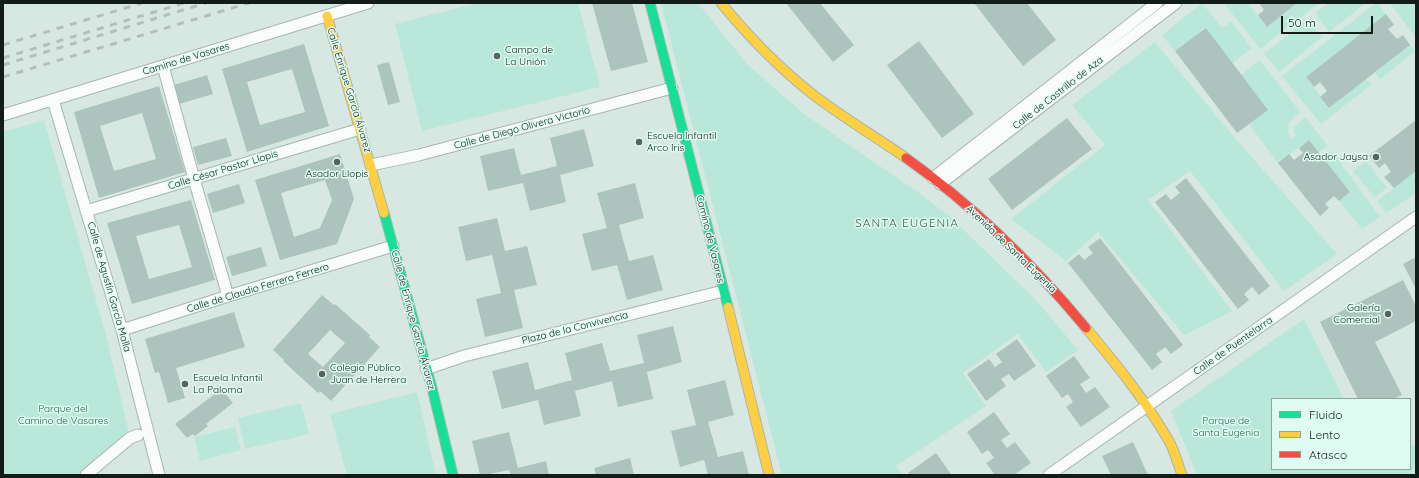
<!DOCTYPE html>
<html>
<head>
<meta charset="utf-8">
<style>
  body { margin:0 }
  #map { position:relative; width:1419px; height:478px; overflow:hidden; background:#d7e8e2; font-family:Quicksand,sans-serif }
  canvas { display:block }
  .frame { position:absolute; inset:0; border:4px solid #121d1a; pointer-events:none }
  .legend { position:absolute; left:1271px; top:398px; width:140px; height:72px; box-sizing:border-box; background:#dffcf2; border:1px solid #8da39c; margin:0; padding:5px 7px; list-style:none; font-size:12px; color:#121d1a }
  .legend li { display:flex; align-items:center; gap:8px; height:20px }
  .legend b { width:20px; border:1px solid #8da39c }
  .scale { position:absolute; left:1281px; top:16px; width:92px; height:18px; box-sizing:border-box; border:2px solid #121d1a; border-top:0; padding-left:5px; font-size:12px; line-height:14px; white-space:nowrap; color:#121d1a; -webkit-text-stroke:3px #dffcf2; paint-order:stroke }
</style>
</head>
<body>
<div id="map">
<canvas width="1419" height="478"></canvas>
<div class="frame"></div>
<ul class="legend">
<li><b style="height:5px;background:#16e098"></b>Fluido</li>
<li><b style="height:5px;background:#ffcf43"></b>Lento</li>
<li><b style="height:5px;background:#f24e42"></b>Atasco</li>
</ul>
<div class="scale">50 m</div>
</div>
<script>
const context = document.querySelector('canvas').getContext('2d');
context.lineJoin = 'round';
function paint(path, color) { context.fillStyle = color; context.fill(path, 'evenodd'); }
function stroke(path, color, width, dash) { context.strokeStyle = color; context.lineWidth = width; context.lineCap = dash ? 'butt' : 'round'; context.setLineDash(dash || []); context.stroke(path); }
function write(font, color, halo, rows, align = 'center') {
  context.font = font + ' Quicksand,sans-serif'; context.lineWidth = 3; context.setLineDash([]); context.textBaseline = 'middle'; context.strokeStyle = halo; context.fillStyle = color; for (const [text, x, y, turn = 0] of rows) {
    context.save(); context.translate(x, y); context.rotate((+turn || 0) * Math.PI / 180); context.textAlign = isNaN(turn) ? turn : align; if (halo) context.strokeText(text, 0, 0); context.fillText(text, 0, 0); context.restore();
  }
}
paint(new Path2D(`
  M478 3H578L600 87 422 131 395 24Z
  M661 3H698L747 64 804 114 919 193 949 216 1034 298 1078 350 1046 372 1018 334 963 373 986 406 896 466 903 475H782Z
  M1202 3 1222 28 1231 22 1252 48 1232 63 1206 28 1175 51 1162 35Z
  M1224 3H1248L1267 27 1297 3H1319L1260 49Z
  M1328 3H1366L1329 32 1315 13Z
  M1376 3H1377L1386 14 1306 77 1329 108 1366 79 1371 85 1321 124 1282 76Z
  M1390 3H1416V38Z
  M1308 19 1322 37 1279 72 1264 54Z
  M1155 42 1234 137 1337 254 1284 291 1190 171 1148 200 1232 311 1184 335 1098 232 1066 261 1011 219 1105 145 1072 105Z
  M1410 45 1416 51 1380 79 1375 73Z
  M1260 60 1300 112C1291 119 1283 127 1292 139L1296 136 1294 133V127L1305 117 1328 146 1319 152 1309 140 1278 163 1249 124 1268 110 1241 75Z
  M44 120 106 335 130 438 86 475H4L3 474V132Z
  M1332 151 1380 217 1362 229 1339 201 1350 192 1323 158Z
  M1366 161 1387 188 1374 197 1353 171Z
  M1416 171V193L1386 213 1377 201Z
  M1304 319 1344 399H1272V469H1410V445L1416 447V462L1412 475H1197L1171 411Z
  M417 392 436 475H347L330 414Z
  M301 403 309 434 245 449 238 418Z
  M235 427 241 450 200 461 194 437Z`), '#b9e7d9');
paint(new Path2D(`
  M592 3H632L648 62 611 71Z
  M786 3H820L854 45 833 62Z
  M974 3H1027L1056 40 1023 66Z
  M1259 3H1297L1267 27 1258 15 1264 10Z
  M1386 14 1394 25 1388 29 1397 39 1403 35 1410 45 1329 108 1320 97 1327 91 1320 82 1314 87 1306 77Z
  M1206 28 1268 110 1237 133 1175 51Z
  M919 41 974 114 942 138 887 65Z
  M304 44 329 126 247 152 222 69ZM292 69 305 112 260 125 247 82Z
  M389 62 400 102 388 105 377 65Z
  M207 75 213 94 179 104 174 85Z
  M159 86 185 172 99 198 74 112ZM142 113 156 159 114 171 100 126Z
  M1067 118 1092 149 1012 210 988 179Z
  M1416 120V171L1394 188 1384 177 1391 172 1385 163 1379 168 1369 156Z
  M584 129 594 166 560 175 566 202 530 211 523 183 488 191 480 156 514 148 521 175 557 166 550 138Z
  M226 138 232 156 198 165 193 147Z
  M1309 140 1350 192 1339 201 1334 196 1325 204 1329 208 1320 216 1278 163 1289 154 1294 160 1303 153 1299 148Z
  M340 154 354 199 337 244 280 260 255 180ZM325 180 332 200 320 228 294 237 281 193Z
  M1186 178 1270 286 1259 295 1252 287 1244 294 1249 300 1238 309 1155 202 1166 194 1171 200 1180 193 1175 187Z
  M635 183 644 218 619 225 629 261 653 255 663 290 627 300 617 265 592 271 582 234 607 228 597 193Z
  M239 184 245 203 213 213 207 194Z
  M191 200 215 280 132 304 107 223ZM179 225 192 267 149 279 136 236Z
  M497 218 505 251 527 246 537 285 514 290 523 328 485 337 476 299 501 293 492 255 466 261 458 227Z
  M1100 238 1183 345 1171 354 1165 347 1156 354 1162 362 1152 370 1068 263 1079 254 1084 260 1093 253 1088 247Z
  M261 247 267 266 232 276 226 257Z
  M1416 257V289L1403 264Z
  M1403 280 1416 306V321L1375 342 1402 395 1393 399H1358L1320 322Z
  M322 295 334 305 335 304 370 335 369 337 380 347 331 401 320 391 318 393 283 361 284 360 273 350ZM330 330 345 343 323 367 308 354Z
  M234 312 245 347 176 368 185 398 168 403 159 372 155 373 145 339Z
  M673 326 682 362 647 372 653 399 618 407 612 381 575 391 581 416 544 425 538 400 502 409 492 371 528 362 535 390 572 380 565 353 602 343 610 371 644 363 637 335Z
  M1017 339 1036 366 1014 381 1009 374 1001 379 1006 386 986 401 967 374 989 359 995 367 1002 362 996 354Z
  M1074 356 1090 378 1080 384 1086 393 1095 387 1110 407 1081 427 1066 407 1073 402 1068 394 1062 398 1046 376Z
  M725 380 734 415 708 422 718 457 743 451 749 475H708L704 460 680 467 671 431 696 425 687 390Z
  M218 385 233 403 206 424 208 426 195 436 193 434 187 438 175 424 216 393 213 389Z
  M994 412 1010 434 1001 440 1007 448 1015 442 1031 463 1014 475H995L986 463 994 458 988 450 982 454 967 432Z
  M509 432 518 468 546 461 549 475H511L509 470 486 475H480L472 441Z
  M1133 442 1148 475H1111L1102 456Z
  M936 453 951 474 910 475 908 473Z
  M630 458 634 475H596L594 468Z`), '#acc4bd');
const street = new Path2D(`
  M163 66 194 179 228 296
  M53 100 122 330 159 475
  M3 115 368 3
  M371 165 419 155 672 88
  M933 178 1157 3
  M940 184 1176 3
  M86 211 360 129
  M122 330 228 296 393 246
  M426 369 464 356 723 291
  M86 475 130 438 138 435
  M1049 475 1416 217`);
const fast = new Path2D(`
  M650 3 728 307
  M384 213 432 388 453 475`);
const slow = new Path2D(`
  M721 3C749 37 780 69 815 96 844 118 876 137 906 158
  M327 16 384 213
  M728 307 769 475
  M1086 328C1116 364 1147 402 1170 443 1175 453 1178 464 1182 475`);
const jam = new Path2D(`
  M906 158C974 206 1033 264 1086 328`);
stroke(street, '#a8b5b0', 13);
stroke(fast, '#a8b5b0', 11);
stroke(slow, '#a8b5b0', 11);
stroke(jam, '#a8b5b0', 11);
stroke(street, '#f9fcfb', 11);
stroke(fast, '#16e098', 9);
stroke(slow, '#ffcf43', 9);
stroke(jam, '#f24e42', 9);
stroke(new Path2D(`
  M3 45 142 3
  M3 58 184 3
  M3 65 206 3
  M3 77 249 3`), '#b8bdbc', 3, [7, 7]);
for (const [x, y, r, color] of [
  [497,56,4,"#576460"],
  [639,142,4,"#576460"],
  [1376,157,4,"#576460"],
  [337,162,4,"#576460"],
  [1388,314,4,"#576460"],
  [322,374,4,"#576460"],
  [185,384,4,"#576460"]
]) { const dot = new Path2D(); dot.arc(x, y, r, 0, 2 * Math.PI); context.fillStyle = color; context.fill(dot); stroke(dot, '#dffcf2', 1.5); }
write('10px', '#121d1a', '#dffcf2', [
  ["Campo de",505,50],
  ["La Unión",505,62],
  ["Escuela Infantil",647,136],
  ["Arco Iris",647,148],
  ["Asador Jaysa",1368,157,"right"],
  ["Asador Llopis",337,174,"center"],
  ["Galería",1380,308,"right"],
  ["Comercial",1380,320,"right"],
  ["Colegio Público",330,368],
  ["Juan de Herrera",330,380],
  ["Escuela Infantil",193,378],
  ["La Paloma",193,390]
], 'left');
write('10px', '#121d1a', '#dffcf2', [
  ["Camino de Vasares",186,59,-17],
  ["Calle Enrique García Álvarez",349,90,73],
  ["Calle de Castrillo de Aza",1058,93,-38],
  ["Calle de Diego Olivera Victorio",522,128,-15],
  ["Calle César Pastor Llopis",223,170,-17],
  ["Camino de Vasares",710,239,76],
  ["Avenida de Santa Eugenia",1011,249,44],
  ["Calle de Agustín García Malla",109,287,74],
  ["Calle de Claudio Ferrero Ferrero",258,288,-17],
  ["Calle de Enrique García Álvarez",413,320,75],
  ["Plaza de la Convivencia",575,328,-14],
  ["Calle de Puentelarra",1233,346,-35]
]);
write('10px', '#1f6554', '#dffcf2', [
  ["Parque del",63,409],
  ["Camino de Vasares",63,421],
  ["Parque de",1226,421],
  ["Santa Eugenia",1226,433]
]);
context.letterSpacing = '1px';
write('12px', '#3f5851', '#dffcf2', [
  ["SANTA EUGENIA",907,223]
]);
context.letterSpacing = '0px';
</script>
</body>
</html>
